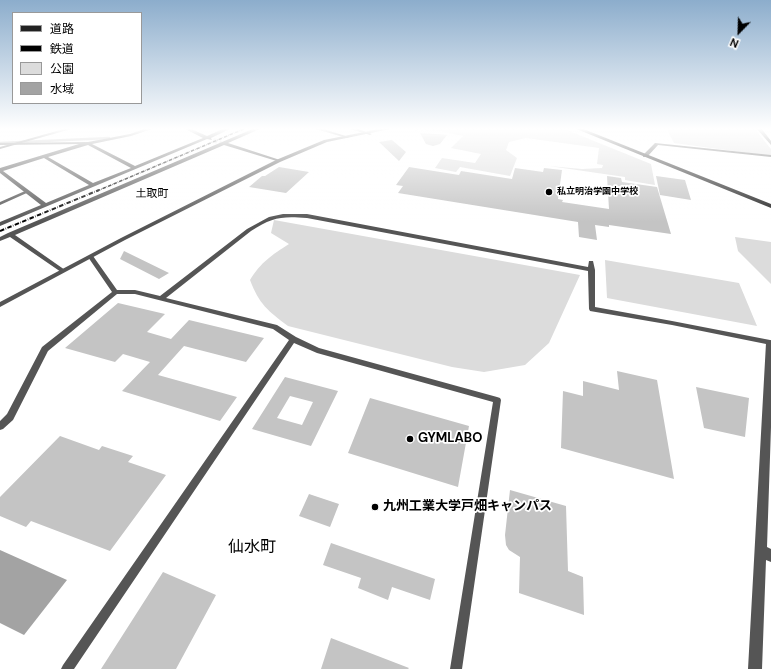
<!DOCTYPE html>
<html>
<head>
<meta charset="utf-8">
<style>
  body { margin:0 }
  #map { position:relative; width:771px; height:669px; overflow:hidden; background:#fff; font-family:"DM Sans","Noto Sans JP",sans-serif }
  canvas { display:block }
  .legend { position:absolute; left:12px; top:12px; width:130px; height:92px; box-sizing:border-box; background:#fff; border:1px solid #999; margin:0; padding:5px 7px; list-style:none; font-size:12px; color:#000 }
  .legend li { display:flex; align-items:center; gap:8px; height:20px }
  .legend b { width:20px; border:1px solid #999 }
  .north { position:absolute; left:719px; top:12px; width:40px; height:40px; -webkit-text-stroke:3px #fff; paint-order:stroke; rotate:203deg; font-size:11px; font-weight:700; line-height:16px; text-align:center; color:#000 }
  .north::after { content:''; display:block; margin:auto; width:14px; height:18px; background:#000; clip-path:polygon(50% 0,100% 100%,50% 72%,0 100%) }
</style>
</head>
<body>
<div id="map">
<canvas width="771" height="669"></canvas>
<ul class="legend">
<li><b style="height:5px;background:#222"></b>道路</li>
<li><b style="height:5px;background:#000"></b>鉄道</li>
<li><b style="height:11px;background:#dcdcdc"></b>公園</li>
<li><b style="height:11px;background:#a3a3a3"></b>水域</li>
</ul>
<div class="north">N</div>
</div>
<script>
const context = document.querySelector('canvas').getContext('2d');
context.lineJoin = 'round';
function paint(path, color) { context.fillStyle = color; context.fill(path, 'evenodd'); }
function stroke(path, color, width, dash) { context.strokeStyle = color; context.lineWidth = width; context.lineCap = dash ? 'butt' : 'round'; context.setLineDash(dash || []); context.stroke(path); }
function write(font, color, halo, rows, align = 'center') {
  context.font = font + ' "DM Sans","Noto Sans JP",sans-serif'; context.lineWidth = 3.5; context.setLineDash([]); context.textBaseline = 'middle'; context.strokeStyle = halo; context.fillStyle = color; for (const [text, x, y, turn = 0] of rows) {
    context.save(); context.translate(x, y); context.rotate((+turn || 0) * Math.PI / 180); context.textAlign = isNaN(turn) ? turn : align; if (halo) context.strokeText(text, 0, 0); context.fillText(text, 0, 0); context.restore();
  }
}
paint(new Path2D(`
  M416 128H562L651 164 655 185 625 180V177L549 166 582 169 602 168 603 165 597 164 599 148 526 138 509 142 506 150 517 158 510 176 460 167 456 172 435 168 442 158 475 163 481 154 451 148 463 136 440 131 414 130Z
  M666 128H754L771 149V156L674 143Z
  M274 220 580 275 549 343 525 365 484 372 452 367 288 326C268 311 259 304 250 280 261 262 272 255 289 244L271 233Z
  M735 237 771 242V284L738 251Z
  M605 260 739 283 757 326 607 298Z`), '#dcdcdc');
paint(new Path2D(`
  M0 550 67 580 24 635 0 623Z`), '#a3a3a3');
stroke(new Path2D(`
  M0 143 109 138`), '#a3a3a3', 2.5);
paint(new Path2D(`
  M420 133 437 134 447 135 440 144 433 146 426 144Z
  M392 140 406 152 399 161 379 142Z
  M279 167 309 172 286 193 249 187 262 176H265Z
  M409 167 459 175 461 171 512 179 515 168 543 172 544 168 562 170 558 199 563 200 562 202 609 209 607 176 621 178 622 182 657 187 671 234 609 225V227L595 225 597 240 579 237 578 222 398 193 403 186 396 185Z
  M656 176 685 180 691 200 660 195Z
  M124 251 169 273 159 279 120 259Z
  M118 303 165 314 147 332 171 339 189 320 264 338 246 362 184 346 158 375 237 397 220 421 122 391 150 362 123 354 115 362 65 348Z
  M617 371 657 380 674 479 561 448 563 391 583 396V381L619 390Z
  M285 377 338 391 311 446 252 429ZM290 396 313 402 302 425 277 418Z
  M696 387 749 398 745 437 704 428Z
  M370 398 469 426 458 487 348 453Z
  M60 436 99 450 102 446 133 456 128 462 166 475 110 551 31 521 26 527 0 516V497Z
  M510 490 566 506 568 571 583 577 584 615 519 593 520 557 509 550 506 545 505 535Z
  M309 494 339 504 330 527 299 516Z
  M331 543 435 579 430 600 392 587 388 600 358 588 361 578 323 565Z
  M163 572 216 595 176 669H101Z
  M331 638 409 668 408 669H321Z`), '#c4c4c4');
stroke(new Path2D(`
  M213 140 221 143`), '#d9d9d9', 4.5, [4.5, 2.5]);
paint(new Path2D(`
  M25 191 29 192 0 205V202Z
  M283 214H307L588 267 589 261H593L595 270V307L672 321 770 340 771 341V345L672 325 590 311 589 309 588 271 307 218C282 216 272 217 251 231L166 298 277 325 296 337 319 348 497 397 500 398 501 400 462 669H450L493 402 317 353 294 343 74 669H61L63 665 289 340 273 329 135 294H117L48 351 13 420 3 429 0 430V421L7 414 42 347 112 292 88 257 89 256H93L117 290H135L160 296 247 229 269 217Z`), '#555');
paint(new Path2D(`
  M147 128H155L131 136 92 144 135 166 203 138 183 128H189L207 136 225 128H232L211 138 212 140 207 139 0 226V222L41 205 0 173V168L79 144 0 145V143L88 142 130 134ZM88 145 131 168 93 183 48 157ZM44 158 89 185 46 203 3 171Z
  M255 128H262L228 143 280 160V162L224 145 15 235 65 270V272H61L10 237 0 241V237L8 233Z
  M312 128H320L349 137 347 138Z
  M347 128H355L372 134 370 135Z
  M756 128H761L771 141V145Z
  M655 143 771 155V157L658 145 647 157H643V155Z
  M771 340V427L767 547 771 549V562L766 560 762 669H748L766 343 767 341Z`), '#555');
paint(new Path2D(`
  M67 128H75L0 149V147Z
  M384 128H395L327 142 280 162 125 240 0 307V302L121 238 276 160 324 140Z`), '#555');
paint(new Path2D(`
  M574 128H581L771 204V208Z`), '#222');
stroke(new Path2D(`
  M97 191 246 128`), '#000', 1.5, [3.5, 1, 0.5, 1]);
stroke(new Path2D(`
  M0 231 99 190`), '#000', 2, [4.5, 1.5, 0.5, 1.5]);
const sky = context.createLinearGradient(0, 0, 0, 222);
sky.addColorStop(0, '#8cadcc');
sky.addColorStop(0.58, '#fff');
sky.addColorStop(1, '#ffffff00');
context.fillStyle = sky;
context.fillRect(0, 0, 771, 222);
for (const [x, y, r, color] of [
  [549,192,4,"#000"],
  [410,439,4,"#000"],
  [375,507,4,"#000"]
]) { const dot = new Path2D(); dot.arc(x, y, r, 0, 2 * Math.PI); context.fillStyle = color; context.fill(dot); stroke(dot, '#fff', 1.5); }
write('bold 9px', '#000', '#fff', [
  ["私立明治学園中学校",557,192]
], 'left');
write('11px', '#000', '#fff', [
  ["土取町",152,194]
]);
write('bold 13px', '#000', '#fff', [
  ["GYMLABO",418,439],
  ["九州工業大学戸畑キャンパス",383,507]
], 'left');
write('16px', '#000', '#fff', [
  ["仙水町",252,548]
]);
</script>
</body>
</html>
